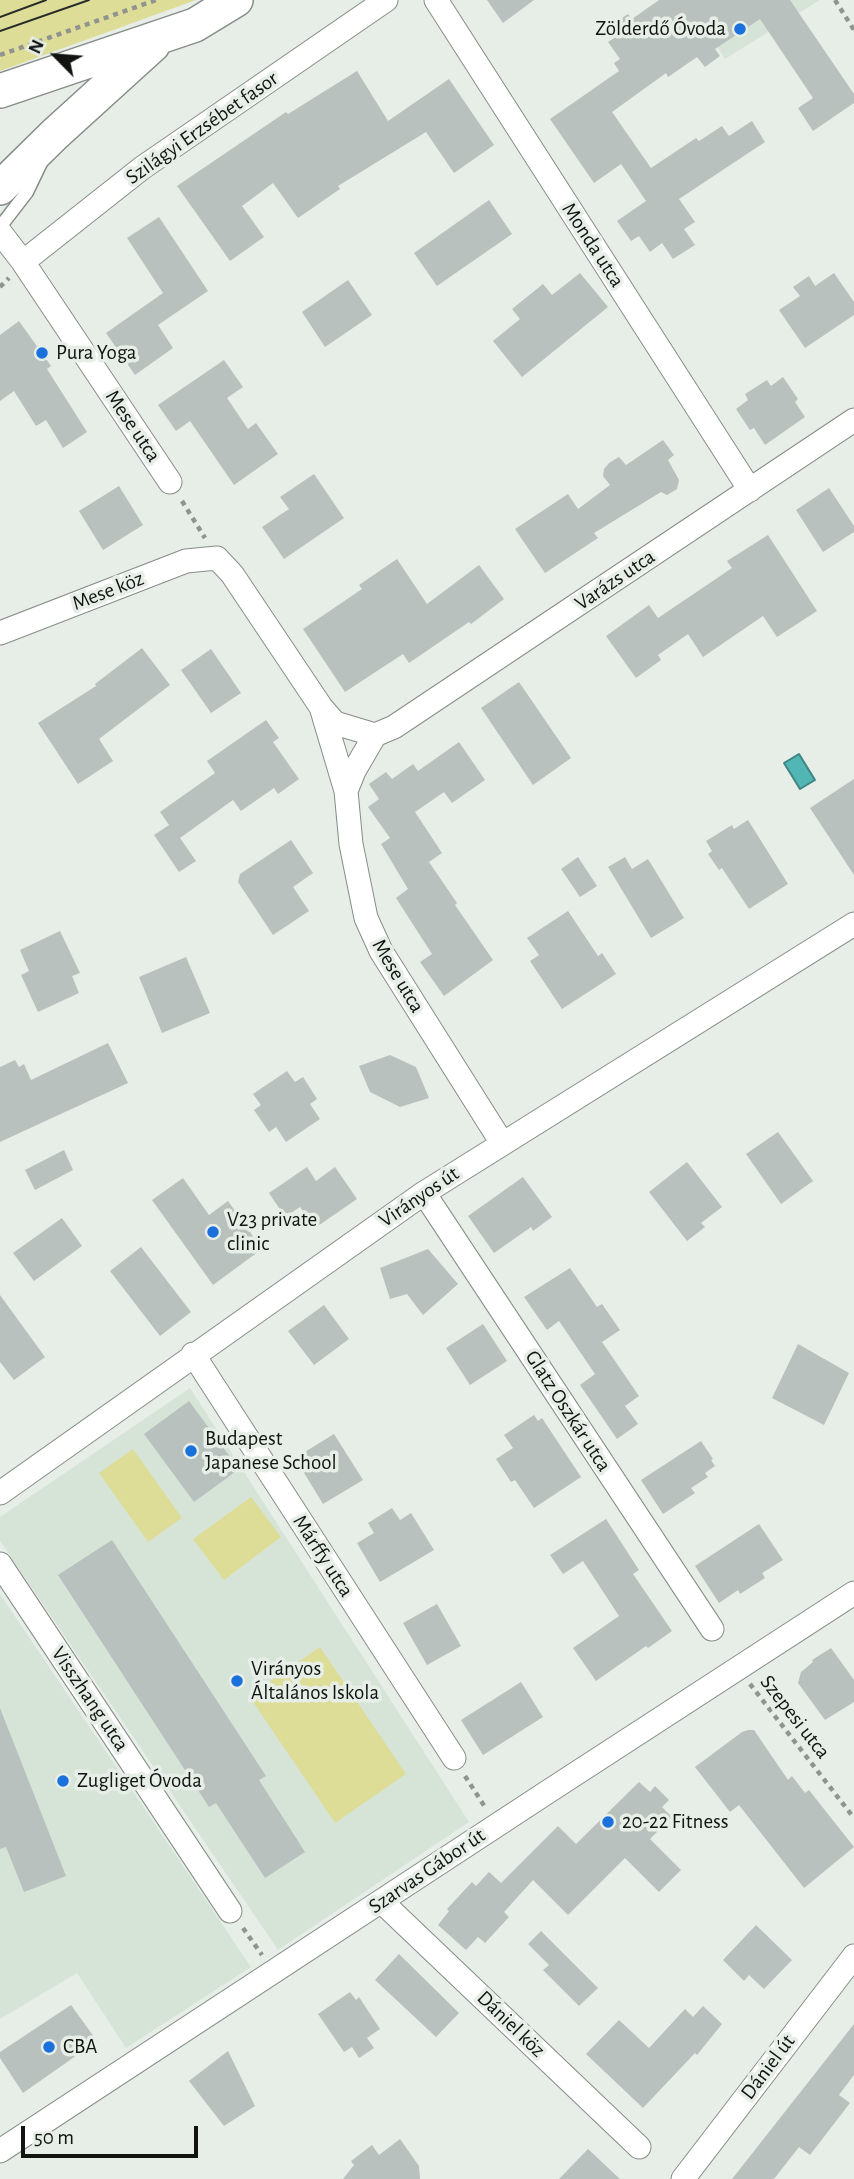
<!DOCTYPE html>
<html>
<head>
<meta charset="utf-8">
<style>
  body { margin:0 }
  #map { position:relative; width:854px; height:2179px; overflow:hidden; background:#e7eee8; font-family:"Alegreya Sans",sans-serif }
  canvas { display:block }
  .north { position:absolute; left:21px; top:21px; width:70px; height:70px; -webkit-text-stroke:5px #e7eee8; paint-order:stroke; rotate:295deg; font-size:19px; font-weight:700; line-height:28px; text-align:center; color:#111411 }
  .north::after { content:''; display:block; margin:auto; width:24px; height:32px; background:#111411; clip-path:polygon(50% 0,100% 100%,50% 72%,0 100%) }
  .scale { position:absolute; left:21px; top:2126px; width:177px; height:32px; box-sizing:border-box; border:4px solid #111411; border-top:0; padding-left:9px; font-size:21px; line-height:24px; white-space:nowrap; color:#111411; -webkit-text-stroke:5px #e7eee8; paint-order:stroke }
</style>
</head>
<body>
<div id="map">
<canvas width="854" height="2179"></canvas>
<div class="north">N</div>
<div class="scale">50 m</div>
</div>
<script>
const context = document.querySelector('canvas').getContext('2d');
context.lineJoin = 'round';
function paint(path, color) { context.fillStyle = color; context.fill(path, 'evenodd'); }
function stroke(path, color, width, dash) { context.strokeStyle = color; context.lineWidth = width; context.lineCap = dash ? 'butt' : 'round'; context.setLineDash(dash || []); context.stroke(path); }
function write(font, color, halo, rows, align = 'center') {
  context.font = font + ' "Alegreya Sans",sans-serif'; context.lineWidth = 7; context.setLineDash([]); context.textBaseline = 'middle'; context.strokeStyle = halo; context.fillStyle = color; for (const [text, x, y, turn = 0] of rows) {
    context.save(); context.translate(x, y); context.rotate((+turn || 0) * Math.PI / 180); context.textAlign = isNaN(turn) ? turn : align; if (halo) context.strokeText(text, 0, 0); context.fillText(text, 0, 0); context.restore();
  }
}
paint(new Path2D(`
  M689 0H820L725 59Z
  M190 1388 469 1822 278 1950 0 1541V1517Z
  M0 1594 251 1967 126 2048 77 1973 0 2019Z`), '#d6e4d8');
paint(new Path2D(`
  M0 0H196L0 71Z
  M133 1449 182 1518 148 1542 99 1473Z
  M251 1497 281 1537 224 1580 193 1539Z
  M320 1647 406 1774 335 1823 249 1696Z`), '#dddd98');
const water = new Path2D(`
  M799 754 815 780 800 789 784 763Z`);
paint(water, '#51b6b4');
stroke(water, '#3e8583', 2);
paint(new Path2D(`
  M487 0H534L503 23Z
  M659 0H790L854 94V103L813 131 798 108 813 98 760 19 715 49 720 56 705 67 697 57 668 77 666 73 612 112 651 168 696 138 699 141 722 126 729 136 752 121 765 142 679 199 695 222 684 229 695 245 673 259 662 243 650 252 639 236 631 241 617 221 646 201 621 164 594 183 550 119 619 71 614 63 620 59 608 42 614 38 607 28 628 14 632 19Z
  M357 71 388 121 449 79 494 145 454 173 426 132 338 186 340 189 298 218 273 183 242 206 264 237 230 261 177 186 286 112 288 114Z
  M489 200 512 234 437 286 414 253Z
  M159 217 208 291 158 325 173 348 135 375 106 333 163 293 127 238Z
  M580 273 608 307 522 377 493 341 520 319 512 309 543 284 552 295Z
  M834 273 854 302V315L805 348 779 310 800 296 793 287 809 276 815 286Z
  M348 280 372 315 325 347 302 312Z
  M19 321 51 366 47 369 87 432 63 448 46 420 36 426 14 391 0 401V335Z
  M224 360 243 387 227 398 248 429 256 423 278 454 234 485 190 421 176 431 158 405Z
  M783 377 798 399 795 402 805 417 765 445 754 428 750 430 736 409 748 400 745 394 767 380 771 386Z
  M663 440 674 455 668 460 679 480 677 489 667 495 661 492 594 533 598 538 545 573 515 529 568 494 578 509 610 485 603 476 604 469 609 463 619 457 626 465Z
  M314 474 344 518 284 559 262 527 289 509 280 497Z
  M119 486 143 525 103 550 79 511Z
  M829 488 854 526V532L823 552 796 510Z
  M768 535 817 611 777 637 763 616 703 657 688 634 658 655 661 660 636 678 606 636 649 605 658 618 732 568 727 561Z
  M397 559 427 604 479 565 504 599 471 624 469 622 409 663 403 654 345 692 303 629 362 589 359 585Z
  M142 648 170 685 99 739 113 761 78 784 38 723 96 686 95 684Z
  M211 649 241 693 211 713 181 670Z
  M519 682 571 758 533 785 481 708Z
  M266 720 279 738 273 742 299 779 278 794 274 788 241 811 233 800 180 838 196 861 179 872 154 835 169 825 160 812 215 773 207 761Z
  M459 742 485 780 452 803 444 792 415 812 442 853 429 862 457 903 455 905 493 960 444 996 420 962 432 954 396 898 408 889 381 844 390 838 368 807 379 799 369 784 386 772 392 779 413 764 418 771Z
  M854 779V875L810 808Z
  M748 820 788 884 749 909 722 868 719 870 708 854 712 851 706 841 732 825 734 829Z
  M291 840 313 873 293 887 309 911 273 935 238 882 240 874Z
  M578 857 597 886 580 897 561 869Z
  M625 857 632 869 648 859 684 918 651 938 608 867Z
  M568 911 598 956 602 953 616 974 562 1009 530 961 539 955 527 938Z
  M60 931 80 973 72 976 79 993 38 1012 21 975 29 971 20 950Z
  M186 957 210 1013 162 1033 139 977Z
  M108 1043 128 1083 0 1142V1067L15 1060 19 1067 24 1064 31 1080Z
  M390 1055 416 1067 429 1098 400 1107 370 1092 359 1066Z
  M287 1071 295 1082 303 1077 317 1099 310 1104 320 1119 286 1142 276 1127 269 1132 254 1110 261 1105 253 1094Z
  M778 1132 813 1181 781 1204 746 1154Z
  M64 1150 73 1170 35 1190 25 1170Z
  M687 1162 722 1207 701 1223 705 1227 687 1241 649 1192Z
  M307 1167 316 1181 335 1167 357 1199 315 1228 300 1207 285 1217 269 1193Z
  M523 1177 552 1217 533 1231 531 1227 494 1253 468 1216Z
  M183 1178 209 1215 228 1201 262 1249 213 1285 152 1200Z
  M62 1218 82 1246 34 1281 13 1253Z
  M141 1247 191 1312 160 1336 110 1271Z
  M428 1249 458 1284 423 1315 407 1294 390 1299 380 1268Z
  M570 1268 597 1307 602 1304 620 1330 602 1342 639 1396 625 1406 638 1424 617 1439 580 1385 595 1374 559 1321 547 1330 524 1297Z
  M0 1295 45 1357 14 1380 0 1362Z
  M324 1305 349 1339 314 1365 288 1331Z
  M483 1324 507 1361 470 1385 446 1348Z
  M798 1344 849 1373 824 1425 772 1398Z
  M189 1401 239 1469 194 1502 144 1434Z
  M534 1415 538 1421 542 1418 581 1477 534 1508 515 1480 511 1482 496 1459 513 1448 504 1435Z
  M334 1434 363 1480 323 1504 295 1458Z
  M701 1441 713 1459 711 1460 715 1466 705 1473 708 1477 691 1488 695 1493 663 1514 641 1480Z
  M392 1508 400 1520 411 1513 434 1550 380 1582 357 1543 374 1533 368 1523Z
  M606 1519 639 1570 633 1574 672 1631 648 1648 646 1646 596 1681 573 1648 619 1616 583 1561 563 1574 550 1555Z
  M759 1524 783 1560 762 1573 765 1578 740 1594 738 1590 719 1603 695 1566Z
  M112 1540 266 1776 259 1780 305 1852 265 1878 216 1803 209 1807 58 1575Z
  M437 1604 461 1646 427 1665 403 1623Z
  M831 1648 854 1680V1702L825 1720 798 1683 801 1672 813 1662 812 1660Z
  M521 1682 543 1717 483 1755 461 1720Z
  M0 1708 66 1876 24 1892 6 1847 0 1849Z
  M748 1730H754L788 1780 792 1776 805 1793 809 1790 854 1847 804 1888 739 1805 730 1812 695 1767 742 1732Z
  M639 1782 650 1792 655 1786 669 1800 662 1807 672 1817 650 1839 681 1870 659 1892 625 1858 568 1915 533 1880 504 1912 509 1917 485 1943 478 1937 466 1950 438 1925 449 1911 447 1909 472 1882 476 1886 489 1872 501 1883 558 1826 576 1844Z
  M756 1925 792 1960 764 1989 749 1975 744 1981 723 1960Z
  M541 1931 598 1988 579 2006 543 1970 549 1965 528 1944Z
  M399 1954 459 2013 436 2037 375 1980Z
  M350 1992 356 2000 359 1997 380 2029 367 2038 374 2048 359 2058 352 2047 344 2052 318 2014Z
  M71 2005 97 2041 23 2093 0 2058V2052Z
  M703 2006 722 2024 697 2055 695 2053 643 2108 586 2054 619 2020 649 2048 685 2009 693 2017Z
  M854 2024V2075L839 2095 850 2103 810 2155 799 2147 774 2179H732Z
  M228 2051 255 2106 224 2126 189 2081Z
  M400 2139 419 2166 420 2179H343L354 2165 351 2161 372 2145 379 2155Z
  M588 2149 620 2179H559Z`), '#b8c1be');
const lane = new Path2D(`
  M0 227 27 192 41 163`);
const street = new Path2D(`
  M436 0 750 490
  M0 232 23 262 170 482
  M23 262 142 168 386 0
  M0 633 186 561 217 558 232 574 321 707 335 723 375 735
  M321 707 346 791 351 844 366 918 381 951 502 1143
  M375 735 394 727 854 420
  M346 791 354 771 375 735
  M424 1193 712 1629
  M193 1354 454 1758
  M0 1493 424 1193 854 924
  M0 1564 230 1911
  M382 1902 639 2147
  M0 2151C285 1965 568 1777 854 1593
  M683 2179 854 1956`);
const secondary = new Path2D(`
  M0 91 195 25 236 0
  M0 188 55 134 153 45`);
stroke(lane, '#868d88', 15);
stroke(street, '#868d88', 25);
stroke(secondary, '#868d88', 36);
stroke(new Path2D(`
  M835 0 854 30
  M0 55 156 0
  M0 287 9 278
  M182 501 205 538
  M750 1684 854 1818
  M465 1776 485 1807
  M243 1928 262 1955`), '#8f948f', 4.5, [5, 5]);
stroke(lane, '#fff', 12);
stroke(street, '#fff', 23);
stroke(secondary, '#fff', 33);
stroke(new Path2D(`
  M0 17 46 0
  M0 31 89 0`), '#282c28', 2);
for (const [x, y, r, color] of [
  [740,29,7,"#1b71db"],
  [42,353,7,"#1b71db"],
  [213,1232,7,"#1b71db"],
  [191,1451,7,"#1b71db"],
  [237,1681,7,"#1b71db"],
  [63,1781,7,"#1b71db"],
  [608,1822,7,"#1b71db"],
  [49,2047,7,"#1b71db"]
]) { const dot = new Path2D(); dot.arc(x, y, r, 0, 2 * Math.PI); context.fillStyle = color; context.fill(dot); stroke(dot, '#e7eee8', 2.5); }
write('21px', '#111411', '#e7eee8', [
  ["Zölderdő Óvoda",726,29,"right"],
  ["Pura Yoga",56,353],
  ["V23 private",227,1220],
  ["clinic",227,1244],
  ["Budapest",205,1439],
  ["Japanese School",205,1463],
  ["Virányos",251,1669],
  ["Általános Iskola",251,1693],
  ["Zugliget Óvoda",77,1781],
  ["20-22 Fitness",622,1822],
  ["CBA",63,2047]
], 'left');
write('21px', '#111411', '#e7eee8', [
  ["Szilágyi Erzsébet fasor",202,128,-35],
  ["Monda utca",593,245,57],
  ["Mese utca",133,426,56],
  ["Varázs utca",615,580,-34],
  ["Mese köz",108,591,-21],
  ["Mese utca",398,976,59],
  ["Virányos út",419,1197,-34],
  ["Glatz Oszkár utca",568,1411,57],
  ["Márffy utca",323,1556,57],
  ["Visszhang utca",90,1699,56],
  ["Szepesi utca",795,1717,52],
  ["Szarvas Gábor út",427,1871,-34],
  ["Dániel köz",511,2024,44],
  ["Dániel út",768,2067,-53]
]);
</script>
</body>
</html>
